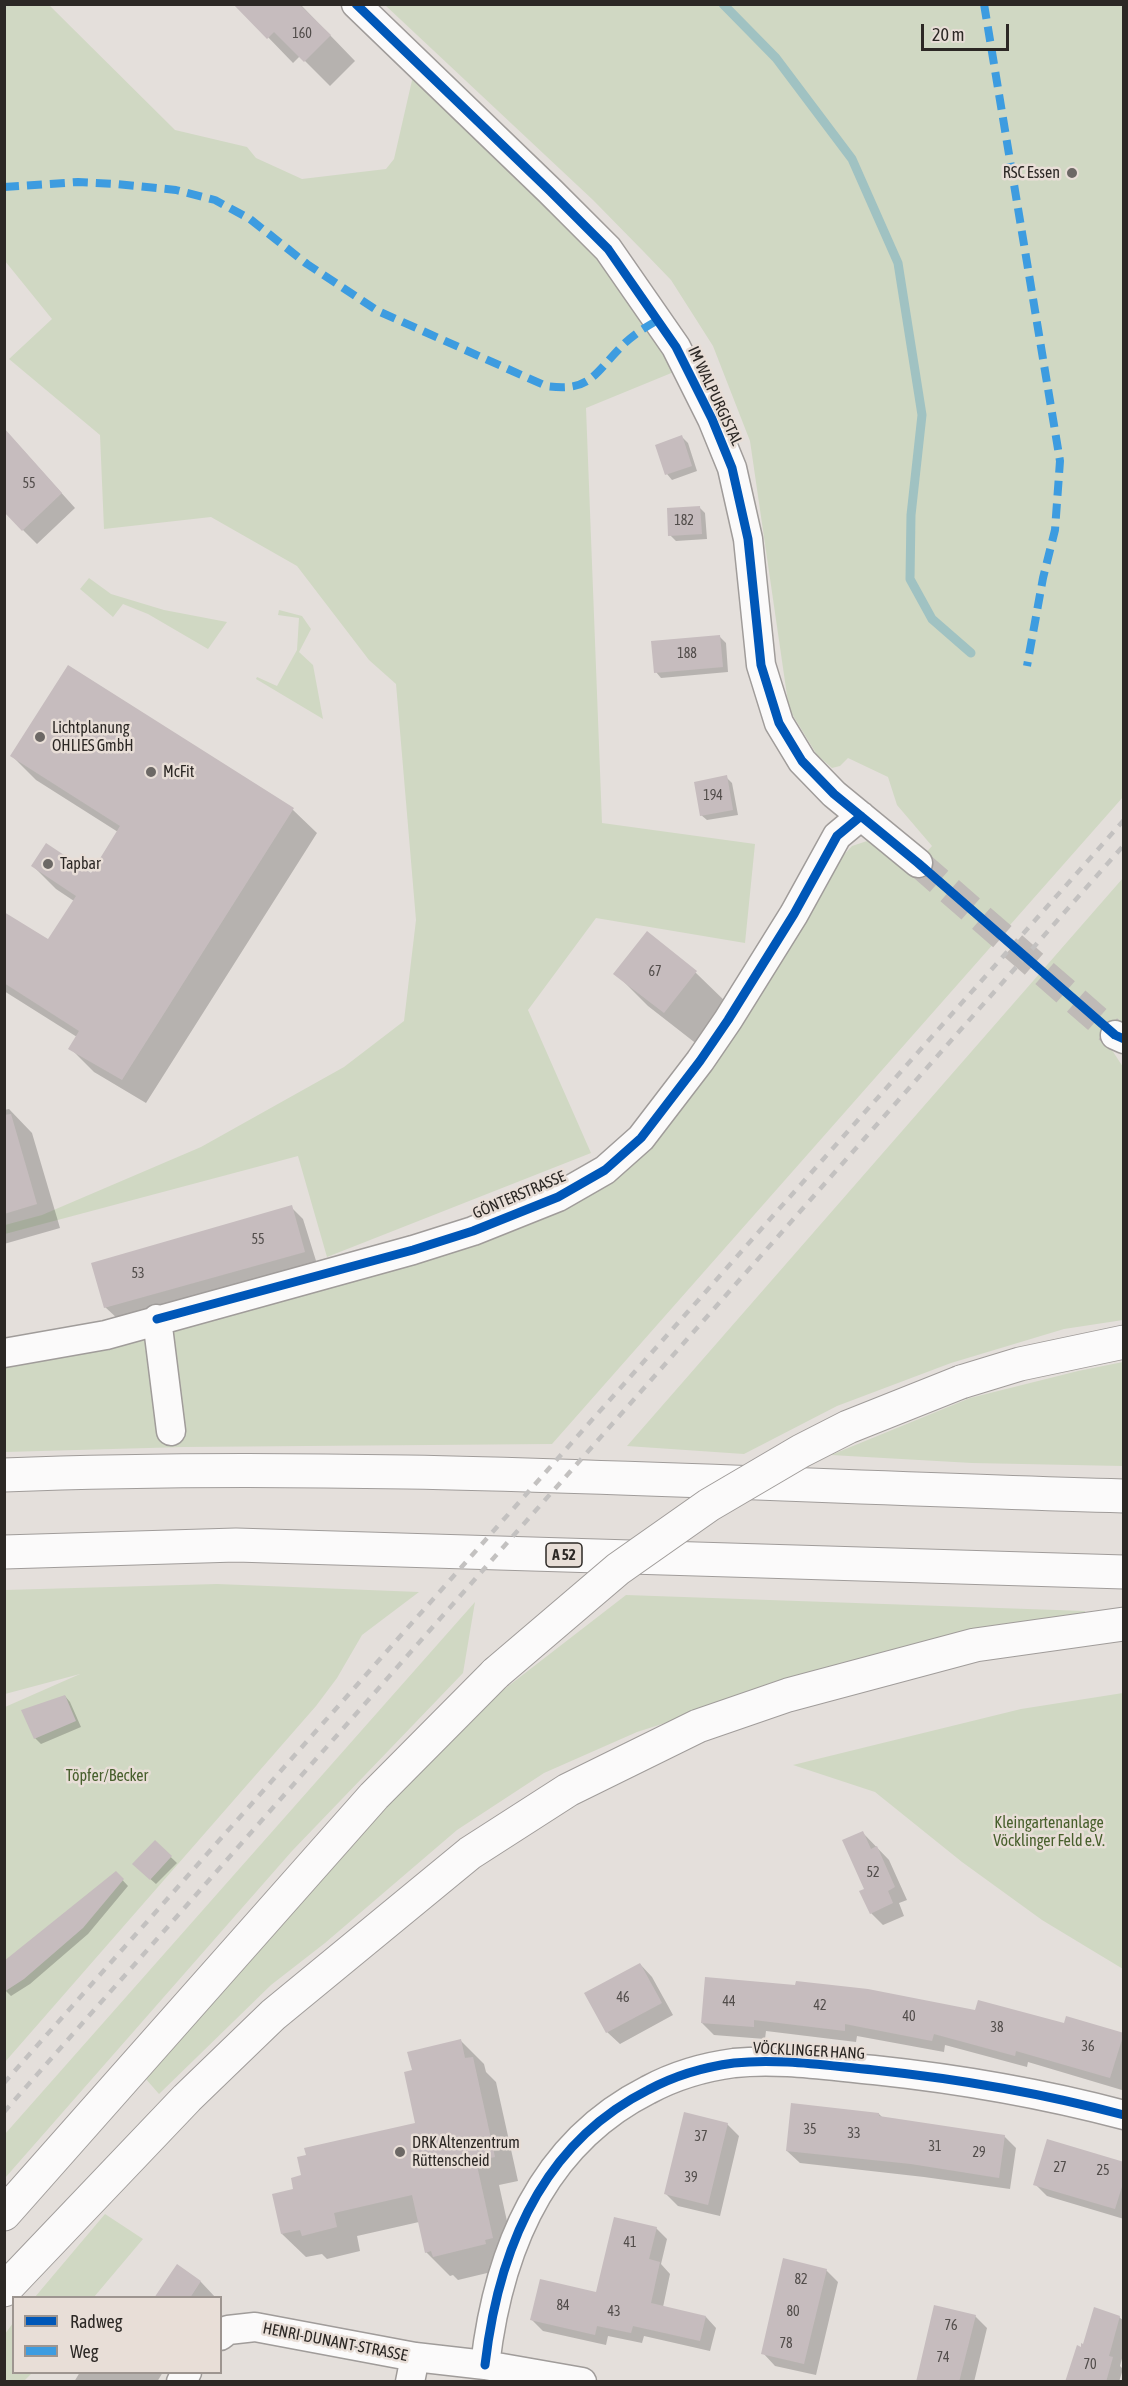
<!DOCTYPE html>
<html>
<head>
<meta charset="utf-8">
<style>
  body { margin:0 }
  #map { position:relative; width:1128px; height:2386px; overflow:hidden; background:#e4dfdb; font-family:"Asap Condensed",sans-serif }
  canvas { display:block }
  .frame { position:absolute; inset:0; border:6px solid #2c2825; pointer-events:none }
  .legend { position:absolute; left:12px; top:2296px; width:210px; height:78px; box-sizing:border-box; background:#e8ded7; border:2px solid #9d9590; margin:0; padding:8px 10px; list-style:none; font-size:18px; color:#2c2825 }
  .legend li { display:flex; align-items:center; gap:12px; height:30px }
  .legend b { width:30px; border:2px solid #9d9590 }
  .scale { position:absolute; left:921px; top:24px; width:88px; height:27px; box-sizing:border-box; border:3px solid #2c2825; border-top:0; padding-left:8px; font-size:18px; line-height:21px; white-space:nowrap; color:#2c2825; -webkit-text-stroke:4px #e8ded7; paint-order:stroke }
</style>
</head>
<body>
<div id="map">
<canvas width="1128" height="2386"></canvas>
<div class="frame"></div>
<ul class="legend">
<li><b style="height:8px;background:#0057b8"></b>Radweg</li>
<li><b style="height:8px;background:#3d9ce0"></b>Weg</li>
</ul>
<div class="scale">20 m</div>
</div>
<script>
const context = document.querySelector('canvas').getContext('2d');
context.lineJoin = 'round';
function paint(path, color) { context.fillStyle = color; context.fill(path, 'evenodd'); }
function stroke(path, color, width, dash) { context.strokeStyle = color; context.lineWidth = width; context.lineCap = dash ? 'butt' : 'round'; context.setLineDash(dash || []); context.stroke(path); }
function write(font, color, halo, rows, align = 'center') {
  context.font = font + ' "Asap Condensed",sans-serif'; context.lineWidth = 5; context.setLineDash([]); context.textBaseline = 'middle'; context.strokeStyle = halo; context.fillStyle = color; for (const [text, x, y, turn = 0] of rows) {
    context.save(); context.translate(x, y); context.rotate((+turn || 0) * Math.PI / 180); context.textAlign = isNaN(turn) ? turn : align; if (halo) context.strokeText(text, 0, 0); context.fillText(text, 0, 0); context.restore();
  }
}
paint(new Path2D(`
  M48 4 175 130 247 147 256 158 302 179 386 169 394 159 413 76 549 192 686 367 586 408 602 823 755 844 745 943 596 918 528 1010 591 1153 327 1257 298 1156 5 1234V1225L42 1215 201 1147 344 1067 404 1021 416 920 396 684 369 660 297 566 211 517 104 529 100 435 9 359 52 319 5 261V5Z
  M385 5H1123V797L552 1444 184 1447 5 1452V1362L450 1249 651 1140 783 960 827 886 839 860 852 846 870 840 908 873 932 846 897 805 888 777 848 758 840 766 832 768 817 755 789 709 750 441 713 346 671 280 644 252 593 200Z
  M89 578 111 594 164 610 227 622 208 649 148 614 123 604 113 617 80 589Z
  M279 610 302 616 311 629 299 652 313 665 323 719 256 679 257 677 277 686 297 650 299 618 278 615Z
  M1123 878V1026L1108 1044 1123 1067V1320L1064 1329 951 1363 837 1406 744 1454 627 1446Z
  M1123 1362V1466L972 1463 831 1455 970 1398 1078 1371Z
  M217 1584 419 1592 362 1635 337 1678 316 1706 5 2062V1707L80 1674 5 1694V1590Z
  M626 1595 1085 1611V1620L803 1679 637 1732 544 1773 457 1830 325 1943 271 1985 159 2094 145 2078 353 1841 498 1694Z
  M475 1602 463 1673 292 1851 5 2178V2134Z
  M1123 1693V1969L1042 1920 962 1862 875 1792 793 1765 1021 1709Z
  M105 2214 143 2239 94 2297H35Z
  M13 2323 14 2372 32 2373 24 2381H5V2334Z`), '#d0d8c3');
paint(new Path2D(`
  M236 4H300L355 61 330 86 300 56 293 63Z
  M4 429 75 508 37 544 23 530Z
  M682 437 688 443 697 471 672 480 667 474Z
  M699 507 705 513 707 539 676 541 670 535Z
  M720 637 726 643 728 672 661 678 656 672Z
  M68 667 293 810 317 833 146 1103 94 1072 70 1048 77 1037 4 991V913L48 941 74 901 56 889 33 866 91 875 118 832 36 780 12 756Z
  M726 777 732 783 738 815 707 820 701 815Z
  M647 933 696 973 729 1005 698 1045 648 1006 615 973Z
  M9 1109 32 1133 60 1228 4 1244V1110Z
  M291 1207 303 1219 317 1264 118 1319 105 1307Z
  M65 1696 70 1702 81 1727 41 1744 35 1738Z
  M862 1832 889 1860 907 1900 899 1903 904 1916 883 1925 871 1913 866 1890Z
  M155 1842 177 1863 156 1884 140 1870Z
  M116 1873 128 1886 88 1934 30 1984 11 1996 4 1989Z
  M640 1964 652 1977 673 2015 620 2044 607 2032Z
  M706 1978 976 2012 1123 2035 1124 2085 1122 2090 1028 2062 1027 2067 945 2045 944 2052 857 2036 856 2042 766 2031 765 2039 714 2035 702 2023Z
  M460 2040 484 2064 486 2072 496 2082 518 2181 499 2185 516 2262 508 2268 458 2280 453 2275 450 2276 426 2252 419 2222 357 2236 360 2251 327 2259 322 2254 306 2257 282 2234 295 2190 302 2176 417 2124 413 2071Z
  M879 2114 883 2118 1004 2136 1016 2148 1010 2189 924 2177 800 2163 787 2151Z
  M727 2124 739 2136 720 2216 678 2206 666 2194Z
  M1124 2163V2219L1047 2196 1035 2184Z
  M656 2228 667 2239 661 2264 670 2274 663 2307 706 2317 716 2328 710 2351 644 2336 642 2343 608 2336 606 2345 543 2331 532 2320 597 2294Z
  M178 2266 201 2282 216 2298H156Z
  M826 2270 838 2282 816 2375 775 2366 763 2353Z
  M975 2316 987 2328 974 2382H917Z
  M1119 2317 1124 2321V2351L1120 2366 1123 2369 1119 2382H1067L1082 2349Z
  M80 2372H163L157 2382H74Z`), '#0003');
stroke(new Path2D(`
  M723 4 776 58 852 159 898 263 922 415 911 515 910 579 932 619 971 653`), '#a0c2c2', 9);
paint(new Path2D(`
  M233 4H299L331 35 304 62 274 32 267 39Z
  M4 428 62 493 22 531 4 512Z
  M682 435 692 466 665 475 655 445Z
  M700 506 702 534 668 536 667 508Z
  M720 635 723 667 654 673 651 641Z
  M68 665 294 808 122 1080 68 1049 79 1031 4 983V912L48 939 76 896 31 866 46 843 91 873 120 826 10 756Z
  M727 775 733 810 700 816 694 782Z
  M647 931 697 971 664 1013 613 974Z
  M11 1114 37 1204 4 1214V1115Z
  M292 1205 305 1252 104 1308 91 1263Z
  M65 1695 76 1721 34 1739 21 1710Z
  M863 1831 871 1849 877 1846 895 1887 888 1891 893 1903 870 1914 859 1891 864 1889 842 1840Z
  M155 1840 172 1856 150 1880 132 1864Z
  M116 1871 124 1879 83 1928 24 1979 4 1992V1961Z
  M640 1963 662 2003 606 2033 584 1993Z
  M705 1977 795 1985 796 1981 868 1989 975 2010 978 2000 1064 2023 1066 2016 1124 2033 1110 2078 1016 2051 1015 2056 934 2034 932 2041 845 2024V2031L754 2020V2027L701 2023Z
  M461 2039 465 2058 473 2057 495 2157 476 2161 493 2238 485 2240 486 2244 433 2257 431 2251 425 2253 412 2195 334 2213 337 2227 302 2236 300 2230 281 2234 272 2194 293 2189 291 2178 301 2175 297 2157 306 2155 304 2148 415 2123 404 2072 412 2070 407 2052Z
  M791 2103 879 2113V2116L1005 2135 999 2178 911 2164 786 2151Z
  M684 2112 728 2123 708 2205 664 2194Z
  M1047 2139 1124 2162V2180L1115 2209 1033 2185Z
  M614 2217 657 2227 649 2259 660 2262 651 2303 706 2316 700 2341 633 2326 631 2333 597 2326 595 2335 530 2320 540 2279 596 2292Z
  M783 2258 827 2269 804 2364 761 2354Z
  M177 2264 201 2281 190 2298H154Z
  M934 2305 976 2315 959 2382H916Z
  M1094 2307 1120 2316 1109 2356 1113 2357 1106 2382H1065L1077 2345 1081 2347V2343L1083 2344Z`), '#c6bcbe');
stroke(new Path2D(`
  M918 863 1115 1035`), '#bfbab7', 28, [28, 14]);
const street = new Path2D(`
  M356 4 550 191 608 249 676 347 712 419 732 468 748 539 761 665 779 723 802 761 834 794 918 863
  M1115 1035 1124 1039
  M157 1319 171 1431
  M4 1353 106 1335 413 1250 473 1231 558 1197 605 1170 641 1138 700 1061 728 1020 794 914 837 836 861 816
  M220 2336 228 2330 255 2327 415 2357 485 2365 582 2382
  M485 2365C498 2252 541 2144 648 2090 674 2076 704 2067 734 2063 780 2058 828 2066 874 2070 959 2079 1041 2093 1124 2115
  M181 2382 187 2372
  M410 2382 415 2357`);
const highway = new Path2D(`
  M961 1382 1020 1364 1124 1342
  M4 1475C377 1460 751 1486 1124 1496
  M4 1552 236 1545 1124 1572
  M4 2214 374 1796 496 1673
  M4 2290 187 2098 273 2015 470 1853 568 1790 698 1726 788 1695 975 1645 1124 1624`);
stroke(street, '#a09c9a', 31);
stroke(highway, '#a09c9a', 35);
stroke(street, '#fbfafa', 28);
stroke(highway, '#fbfafa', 33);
stroke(new Path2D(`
  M4 2083 1124 820
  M4 2112 1124 845`), '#c3c1c0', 4.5, [8, 8]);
const highwayBridge = new Path2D(`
  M496 1673 618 1569 709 1505 801 1451 848 1427 961 1382`);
stroke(highwayBridge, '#a09c9a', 35, []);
stroke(highwayBridge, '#fbfafa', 33);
stroke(new Path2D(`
  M984 4 1060 461 1055 530 1043 578 1027 666
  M4 187 78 182 117 184 176 190 215 200 250 219 307 264 378 311 546 386C589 392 593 376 620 348 631 336 644 328 658 320`), '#3d9ce0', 8, [15, 8]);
stroke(new Path2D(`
  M356 4 550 191 608 249 676 347 712 419 732 468 748 539 761 665 779 723 802 761 834 794 918 863 1115 1035 1124 1039
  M157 1319 413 1250 473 1231 558 1197 605 1170 641 1138 700 1061 728 1020 794 914 837 836 861 816
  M485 2365C498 2252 541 2144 648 2090 674 2076 704 2067 734 2063 780 2058 828 2066 874 2070 959 2079 1041 2093 1124 2115`), '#0057b8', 9);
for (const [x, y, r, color] of [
  [1072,173,6,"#6c6865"],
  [40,737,6,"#6c6865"],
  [151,772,6,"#6c6865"],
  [48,864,6,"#6c6865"],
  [400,2152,6,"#6c6865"]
]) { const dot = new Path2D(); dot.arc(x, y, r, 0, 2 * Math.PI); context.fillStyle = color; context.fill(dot); stroke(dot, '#e8ded7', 2); }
write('14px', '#524d4b', null, [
  ["160",302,34],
  ["55",29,484],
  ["182",684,521],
  ["188",687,654],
  ["194",713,796],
  ["67",655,972],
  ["55",258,1240],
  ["53",138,1274],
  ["52",873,1873],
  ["46",623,1998],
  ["44",729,2002],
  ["42",820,2006],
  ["40",909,2017],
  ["38",997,2028],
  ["36",1088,2047],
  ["35",810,2130],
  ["33",854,2134],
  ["37",701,2137],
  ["31",935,2147],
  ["29",979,2153],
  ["27",1060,2168],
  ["25",1103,2171],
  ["39",691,2178],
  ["41",630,2243],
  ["82",801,2280],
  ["84",563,2306],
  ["43",614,2312],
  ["80",793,2312],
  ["76",951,2326],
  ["78",786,2344],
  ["74",943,2358],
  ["70",1090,2365]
]);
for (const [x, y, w] of [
  [564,1555,36]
]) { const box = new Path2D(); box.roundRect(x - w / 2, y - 12, w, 24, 4.5); context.fillStyle = '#e8ded7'; context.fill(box); stroke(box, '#2c2825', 1.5); }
write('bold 15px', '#2c2825', null, [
  ["A 52",564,1555]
]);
write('16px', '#2c2825', '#e8ded7', [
  ["RSC Essen",1060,173,"right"],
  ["Lichtplanung",52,728],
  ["OHLIES GmbH",52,746],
  ["McFit",163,772],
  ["Tapbar",60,864],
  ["DRK Altenzentrum",412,2143],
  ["Rüttenscheid",412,2161]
], 'left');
write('16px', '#2c2825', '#e8ded7', [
  ["IM WALPURGISTAL",715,396,65],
  ["GÖNTERSTRASSE",519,1195,-23],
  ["VÖCKLINGER HANG",809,2051,3],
  ["HENRI-DUNANT-STRASSE",335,2342,11]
]);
write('16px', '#475f2c', '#e8ded7', [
  ["Töpfer/Becker",107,1776],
  ["Kleingartenanlage",1049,1823],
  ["Vöcklinger Feld e.V.",1049,1841]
]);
</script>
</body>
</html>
